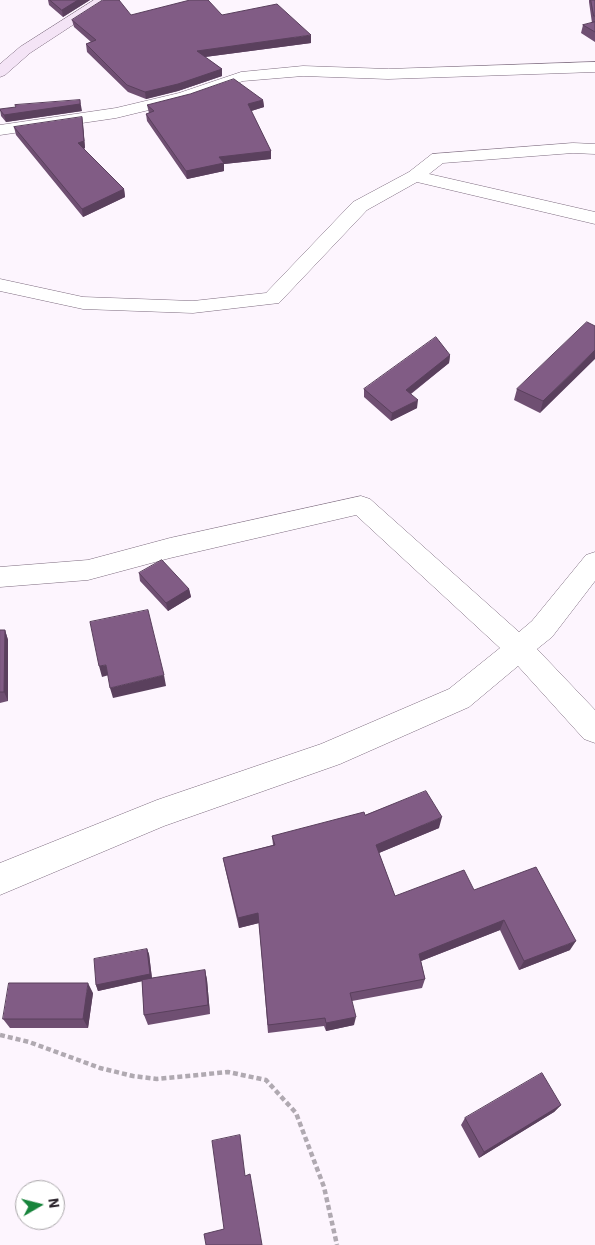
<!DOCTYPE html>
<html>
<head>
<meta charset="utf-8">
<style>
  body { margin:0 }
  #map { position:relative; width:595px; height:1245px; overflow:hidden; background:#fdf5fe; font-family:"IBM Plex Sans",sans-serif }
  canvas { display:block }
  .north { position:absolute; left:15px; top:1180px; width:50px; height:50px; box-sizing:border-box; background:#fff; border:1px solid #aaa7aa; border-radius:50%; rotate:82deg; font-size:14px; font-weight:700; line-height:20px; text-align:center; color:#2a232b }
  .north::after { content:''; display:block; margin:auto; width:18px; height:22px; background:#17843b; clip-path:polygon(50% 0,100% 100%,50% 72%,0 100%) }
</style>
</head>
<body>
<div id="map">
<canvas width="595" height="1245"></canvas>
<div class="north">N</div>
</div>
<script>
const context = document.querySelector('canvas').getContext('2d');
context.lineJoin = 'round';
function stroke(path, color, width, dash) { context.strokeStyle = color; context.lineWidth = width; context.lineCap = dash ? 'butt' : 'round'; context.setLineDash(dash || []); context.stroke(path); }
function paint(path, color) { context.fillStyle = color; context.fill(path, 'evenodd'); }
const street = new Path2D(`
  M595 62V72L388 79 303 76 243 81 190 100 116 118 0 135V125L116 108 179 93 241 72 303 66 388 69Z
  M573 143 595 144V154L573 153 443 163 429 174 595 212V224L417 182 367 210 279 303 193 313 83 309 0 291V279L83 297 193 301 266 293 353 202 409 172 432 154Z
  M361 496 370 499 519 632 532 621 586 555 595 552V581L552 637 537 649 595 710V743L584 739 518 666 469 707 340 764 164 826 0 895V863L157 800 321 744 449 689 500 648 356 515 170 558 88 580 0 587V567L88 560 170 538Z`);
const secondary = new Path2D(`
  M94 0H111L30 53 5 75 0 77V64L20 47Z`);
stroke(street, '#7d6b7f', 1);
stroke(secondary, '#7d6b7f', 1);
stroke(new Path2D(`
  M0 1035 29 1042 100 1068 133 1076 157 1079 228 1072 266 1080 296 1113 324 1187 337 1245`), '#b0a9b1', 4.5, [5, 3]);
paint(street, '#fff');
paint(secondary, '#f4e4f6');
paint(new Path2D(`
  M48 0H90L63 17 49 5Z
  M589 0H595V42L581 33 583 25 592 23 589 2Z
  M131 15H222L311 43 205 57 222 69V76L178 91 146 99 128 92 87 52 86 44 91 42 74 27 72 20Z
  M263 100 264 107 251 111 271 151V159L224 164V171L187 179 147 121 146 114 149 113 147 105Z
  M0 109 82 111 6 122 1 116Z
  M83 125 85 148 84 149 124 189 125 197 83 217 16 135 14 127Z
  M587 322 540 413 514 400 517 389Z
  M450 355 449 363 411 394 417 408 391 421 364 397V389Z
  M139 573 189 589 191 597 168 611 140 581Z
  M0 630H5L8 640V701L0 703Z
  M365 815 439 828 379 853 395 896 474 890 570 950 519 970 500 930 421 961 425 979 422 988 352 1001 354 1025 326 1031 324 1026 268 1033 259 923 239 928 225 868 223 858 273 845 272 836Z
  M147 949 149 954 152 978 205 970 207 980 210 1014 148 1025 144 1015 142 981 98 991 96 985Z
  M93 993 88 1028H10L3 1019Z
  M561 1105 554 1112 479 1158 461 1125 465 1118Z`), '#6f4f72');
paint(new Path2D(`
  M78 0H90L63 17 62 10Z
  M311 35V43L197 58V51Z
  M222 69V76L178 91 146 99 145 92Z
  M80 100 82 111 6 122 4 115Z
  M263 100 264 107 248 112V104Z
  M82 117 85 148 79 150 78 143Z
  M271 151V159L224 164V171L187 179 186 171 219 157Z
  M124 189 125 197 83 217 82 209Z
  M595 350V359L540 413 543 401Z
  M450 355 449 363 405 398 406 390Z
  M418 400 417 408 391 421 392 413Z
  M189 589 191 597 168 611 166 603Z
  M5 630 8 640V701L4 692Z
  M106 665 109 675 102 677 99 666Z
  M164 675 166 686 113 698 110 688Z
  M442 817 439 828 374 855 376 845Z
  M258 913 259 923 239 928 238 918Z
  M504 920 500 930 416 963 419 954Z
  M576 941 570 950 519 970 524 961Z
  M147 949 149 954 152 979 98 991 96 985Z
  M205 970 207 980 210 1014 208 1005Z
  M88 983 93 993 88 1028 83 1019Z
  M356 1017 354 1025 326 1031V1023Z
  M561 1105 554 1112 479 1158 484 1152Z`), '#5a405d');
const building = new Path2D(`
  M50 0H78L62 10Z
  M103 0H119L131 15 190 0H208L222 15 277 4 311 35 197 51 222 69 178 84 145 92 127 85 86 44 96 40 72 20Z
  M591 0H595V16H594Z
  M595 22V32L583 25Z
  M234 79 263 100 248 104 271 151 219 157 224 163 186 171 146 114 154 111 147 105 190 94Z
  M80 100V104L4 115 0 110V109L16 107 15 105Z
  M82 117 84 141 78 143 124 189 82 209 14 127Z
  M587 322 595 326V350L543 401 517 389Z
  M436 337 450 355 406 390 418 400 392 413 364 389Z
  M162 560 189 589 166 603 139 573Z
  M148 610 164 675 110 688 106 665 99 666 90 622Z
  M0 630H5L4 692H0Z
  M426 791 442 817 376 845 395 896 464 870 474 890 536 867 576 941 524 961 504 920 419 954 425 979 350 993 356 1017 326 1023 325 1018 268 1025 258 913 238 918 223 858 275 845 272 836 364 812 365 815Z
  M147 949 150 974 96 985 94 959Z
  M205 970 208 1005 144 1015 142 980Z
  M9 983H88L83 1019H3Z
  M542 1073 561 1105 484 1152 465 1118Z
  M240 1135 245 1176 250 1174 262 1245H206L204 1234 224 1229 212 1141Z`);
paint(building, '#815c85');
stroke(building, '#5a405d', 1);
</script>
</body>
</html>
